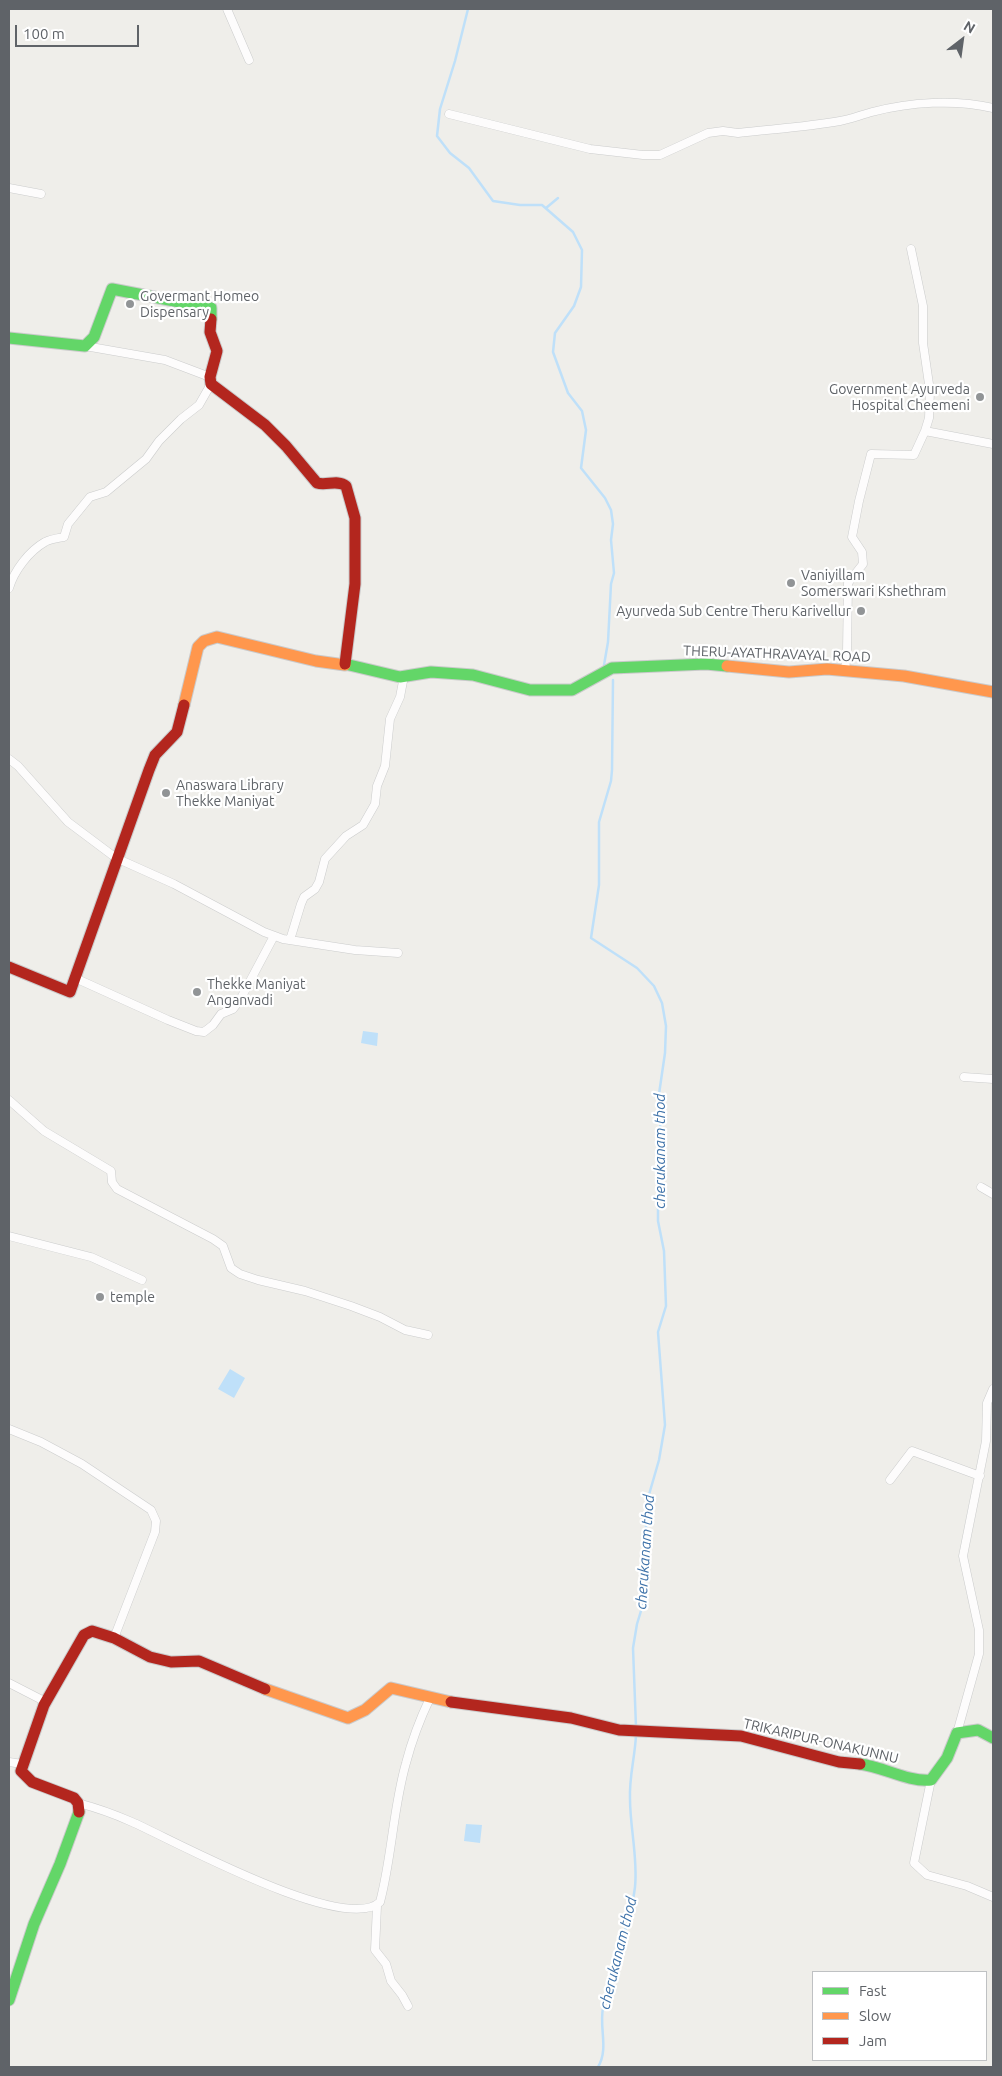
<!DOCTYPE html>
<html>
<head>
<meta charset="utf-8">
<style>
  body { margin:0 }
  #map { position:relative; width:1002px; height:2076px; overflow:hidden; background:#efeeea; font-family:Ubuntu,sans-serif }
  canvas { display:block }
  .frame { position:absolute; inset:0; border:10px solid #5f6368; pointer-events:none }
  .legend { position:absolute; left:812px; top:1971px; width:175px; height:90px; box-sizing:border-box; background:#fff; border:1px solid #bfc1c3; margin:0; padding:6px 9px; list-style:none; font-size:15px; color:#5f6368 }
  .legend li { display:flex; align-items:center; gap:10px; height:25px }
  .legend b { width:25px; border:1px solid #bfc1c3 }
  .north { position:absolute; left:937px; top:15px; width:50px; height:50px; -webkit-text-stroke:4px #fff; paint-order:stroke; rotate:30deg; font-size:14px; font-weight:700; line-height:20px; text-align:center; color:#5f6368 }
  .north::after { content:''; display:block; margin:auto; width:18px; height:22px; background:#5f6368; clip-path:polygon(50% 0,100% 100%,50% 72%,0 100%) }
  .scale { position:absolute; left:15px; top:25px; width:124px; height:22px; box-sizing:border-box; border:2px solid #5f6368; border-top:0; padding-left:6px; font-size:15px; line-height:18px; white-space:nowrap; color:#5f6368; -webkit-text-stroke:4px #fff; paint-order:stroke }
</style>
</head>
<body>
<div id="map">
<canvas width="1002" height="2076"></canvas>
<div class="frame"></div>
<ul class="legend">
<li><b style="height:6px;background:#63d668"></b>Fast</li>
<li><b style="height:6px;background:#ff974d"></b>Slow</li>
<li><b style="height:6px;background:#b3261e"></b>Jam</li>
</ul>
<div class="north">N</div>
<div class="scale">100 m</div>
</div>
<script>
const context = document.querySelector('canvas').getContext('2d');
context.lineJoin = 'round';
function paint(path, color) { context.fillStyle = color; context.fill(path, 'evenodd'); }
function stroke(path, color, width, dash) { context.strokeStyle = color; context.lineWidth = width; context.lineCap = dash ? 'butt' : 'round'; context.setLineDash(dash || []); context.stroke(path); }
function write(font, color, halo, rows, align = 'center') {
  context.font = font + ' Ubuntu,sans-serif'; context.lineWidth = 4.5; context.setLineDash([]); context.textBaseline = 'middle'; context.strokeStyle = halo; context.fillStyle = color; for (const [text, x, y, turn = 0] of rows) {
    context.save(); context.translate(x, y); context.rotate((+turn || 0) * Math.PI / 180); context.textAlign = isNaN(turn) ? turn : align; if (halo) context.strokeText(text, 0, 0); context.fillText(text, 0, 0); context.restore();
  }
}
paint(new Path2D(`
  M363 1031 378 1033 377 1046 361 1043Z
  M230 1369 245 1378 234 1398 218 1389Z
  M466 1824 482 1825 480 1843 464 1841Z`), '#bfe0f9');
stroke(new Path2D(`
  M468 9 455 61 440 109 437 136 450 153 469 168 493 201 520 205H542L573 232 582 250 581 287 574 306 555 333 553 352 568 393 582 411 586 430 581 468 605 498 611 510 613 524 611 540 614 573 611 584 608 642 604 665
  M546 208 558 198
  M613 680 612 770 611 781 599 822V885L591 938 637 968 654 986 662 1003 666 1026 665 1053 659 1094 662 1168 658 1186V1221L664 1251 666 1306 658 1332 665 1425 659 1460 646 1505V1579L644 1601 637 1624 633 1648 636 1727
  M598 2067C609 2049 599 2028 603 2008 610 1966 630 1928 635 1887 638 1858 630 1828 630 1799 629 1777 635 1757 636 1735`), '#bfe0f9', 2.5);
const street = new Path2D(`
  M227 9 249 60
  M449 114 590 149 643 155H660L708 133 723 131 738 133C772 129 806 127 840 121 851 119 861 115 872 112 910 102 955 99 993 108
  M9 188 41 194
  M911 249 923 306V343L930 391 929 418 925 431
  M85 346 165 360 210 377
  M9 588C14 571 29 551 45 542 50 539 58 538 64 537L68 524 90 497 106 492 146 459 159 441 181 419 199 405 211 384
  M845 670 847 652 848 583 863 564 862 552 852 537 859 501 871 454 914 455 925 431 993 444
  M9 759 18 766 68 822 116 858 174 884 264 932 283 939 355 950 398 953
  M290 940 301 904 304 897 315 889 319 882 325 859 346 836 363 825 375 804 377 786 385 766 390 719 400 697 404 676
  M75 978 168 1020 196 1031 204 1032 213 1025 221 1014 233 1009 240 1000 274 936
  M964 1077 993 1079
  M9 1100 44 1131 111 1171 112 1182 117 1189 213 1239 223 1246 231 1268 240 1274 258 1280 305 1291 351 1306 380 1317 405 1330 428 1335
  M981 1187 993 1194
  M9 1236 91 1257 142 1280
  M9 1429 41 1442 82 1464 151 1510 156 1521 155 1532 114 1638
  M890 1480 912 1451 980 1476
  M9 1683 46 1702
  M957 1733 979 1654V1630L963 1556 986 1441 987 1403 993 1389
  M9 1762 22 1764
  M931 1780 914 1863 927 1875 967 1886 993 1897
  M78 1803C97 1808 114 1814 132 1822 173 1840 345 1935 380 1902 392 1857 393 1808 406 1763 412 1740 420 1719 430 1698
  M377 1906 375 1950 386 1964 391 1981 402 1995 408 2006`);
const fast = new Path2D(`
  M9 338 85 346 94 337 112 289 211 308V319
  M345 664 400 677 431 672 473 675 530 690H572L612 668 706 664 727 666
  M860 1764C884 1767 907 1782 931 1780L947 1758 957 1733 978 1730 993 1738
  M9 2000 34 1924 60 1864 79 1812`);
const slow = new Path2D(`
  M727 666 789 672 827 669 904 676 993 692
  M184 705 198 647 204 641 217 637 316 661 345 665
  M265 1689 348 1718 365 1710 391 1688 451 1702`);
const jam = new Path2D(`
  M211 319 210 332 217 351 210 377 211 384 265 425 286 446 317 483C327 486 337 479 346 486L355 518V584L345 664
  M9 967 70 992 149 770 155 755 177 732 184 705
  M451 1702 571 1718 619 1730 741 1736 839 1762 860 1764
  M79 1812 78 1803 74 1798 32 1782 21 1771 44 1705 84 1635 92 1631 114 1638 150 1657 171 1662 199 1661 265 1689`);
stroke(street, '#cbcccc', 9);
stroke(fast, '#cacacb', 13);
stroke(slow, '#cacacb', 13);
stroke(jam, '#cacacb', 13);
stroke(street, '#fdfcfc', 8);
stroke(fast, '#63d668', 11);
stroke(slow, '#ff974d', 11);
stroke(jam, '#b3261e', 11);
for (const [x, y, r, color] of [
  [130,304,5,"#919496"],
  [980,397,5,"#919496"],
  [791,583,5,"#919496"],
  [861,611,5,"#919496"],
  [166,793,5,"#919496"],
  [197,992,5,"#919496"],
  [100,1297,5,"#919496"]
]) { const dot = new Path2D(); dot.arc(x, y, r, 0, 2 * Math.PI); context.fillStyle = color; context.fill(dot); stroke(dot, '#fff', 2); }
write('14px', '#5f6368', '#fff', [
  ["Govermant Homeo",140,296],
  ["Dispensary",140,312],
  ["Government Ayurveda",970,389,"right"],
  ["Hospital Cheemeni",970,405,"right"],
  ["Vaniyillam",801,575],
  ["Somerswari Kshethram",801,591],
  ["Ayurveda Sub Centre Theru Karivellur",851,611,"right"],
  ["Anaswara Library",176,785],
  ["Thekke Maniyat",176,801],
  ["Thekke Maniyat",207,984],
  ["Anganvadi",207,1000],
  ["temple",110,1297]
], 'left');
write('14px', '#5f6368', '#fff', [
  ["THERU-AYATHRAVAYAL ROAD",777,654,2],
  ["TRIKARIPUR-ONAKUNNU",821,1741,13]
]);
write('italic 15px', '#4174aa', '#fff', [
  ["cherukanam thod",660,1151,-90],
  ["cherukanam thod",645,1552,-86],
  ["cherukanam thod",618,1953,-76]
]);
</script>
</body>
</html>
